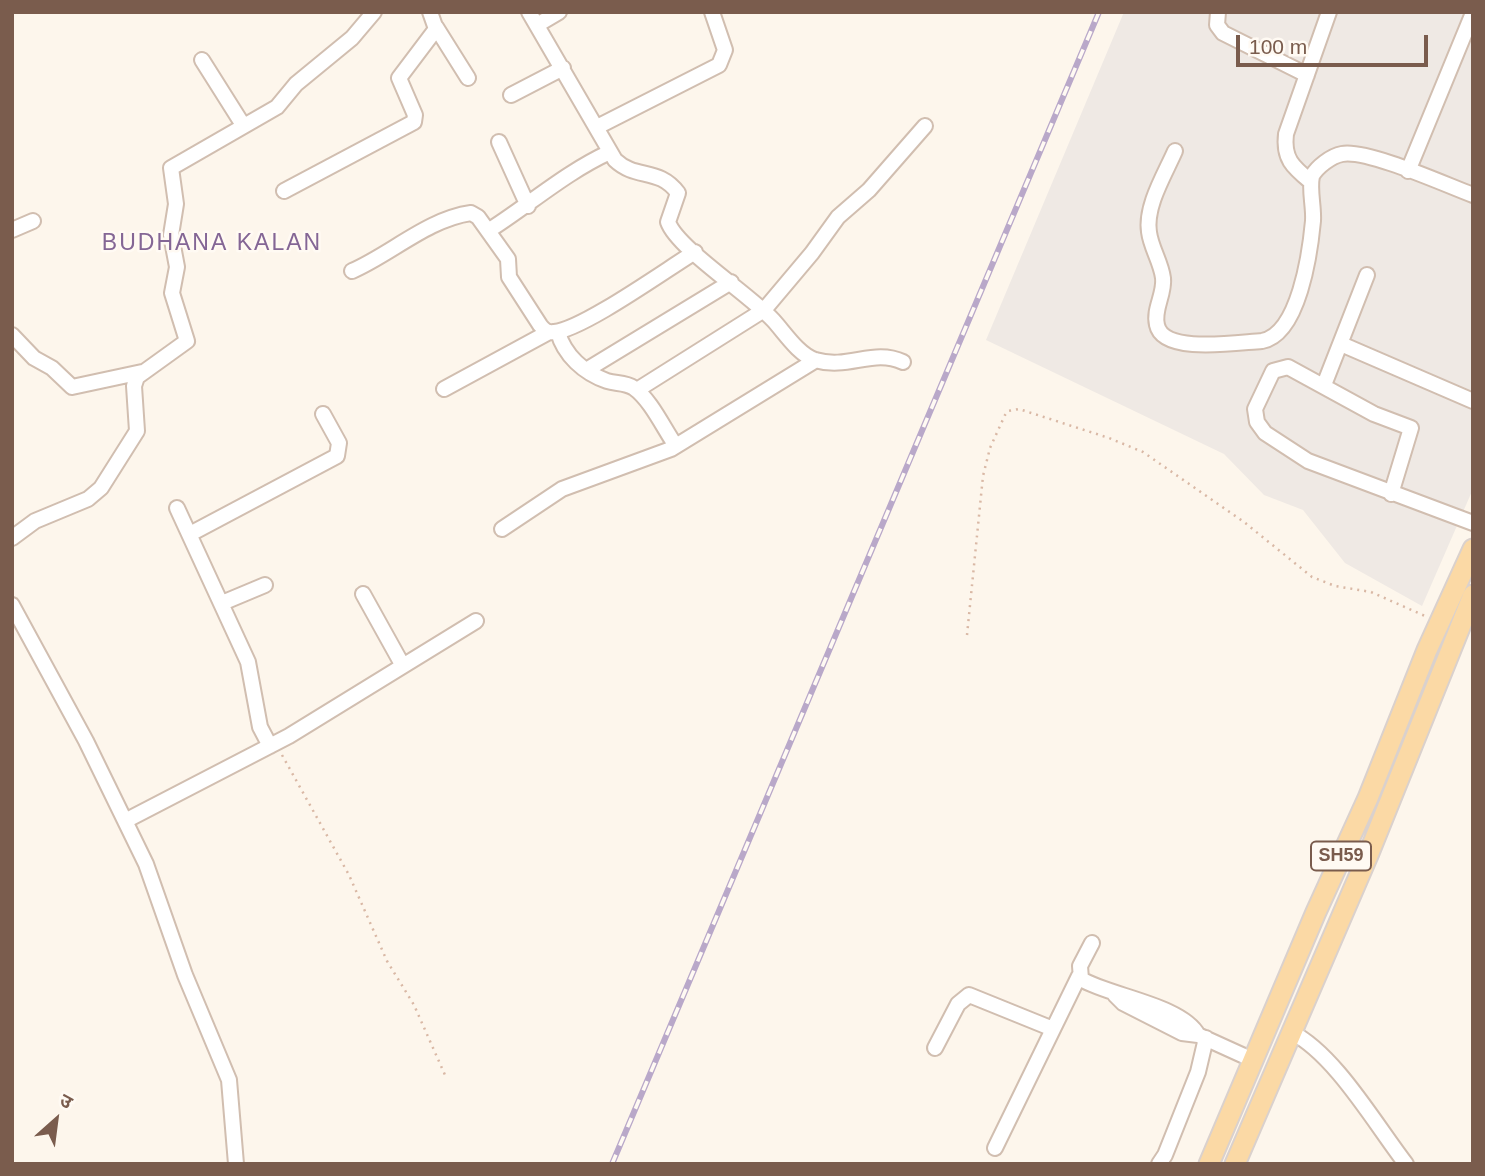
<!DOCTYPE html>
<html>
<head>
<meta charset="utf-8">
<style>
  body { margin:0 }
  #map { position:relative; width:1485px; height:1176px; overflow:hidden; background:#fdf6ec; font-family:Arial,"Noto Sans Devanagari",sans-serif }
  canvas { display:block }
  .frame { position:absolute; inset:0; border:14px solid #7a5c4d; pointer-events:none }
  .north { position:absolute; left:21px; top:1085px; width:70px; height:70px; -webkit-text-stroke:5px #fffaf3; paint-order:stroke; rotate:28deg; font-size:19px; font-weight:700; line-height:28px; text-align:center; color:#7a5c4d }
  .north::after { content:''; display:block; margin:auto; width:24px; height:32px; background:#7a5c4d; clip-path:polygon(50% 0,100% 100%,50% 72%,0 100%) }
  .scale { position:absolute; left:1236px; top:35px; width:192px; height:32px; box-sizing:border-box; border:4px solid #7a5c4d; border-top:0; padding-left:9px; font-size:21px; line-height:24px; white-space:nowrap; color:#7a5c4d; -webkit-text-stroke:5px #fffaf3; paint-order:stroke }
</style>
</head>
<body>
<div id="map">
<canvas width="1485" height="1176"></canvas>
<div class="frame"></div>
<div class="north">उ</div>
<div class="scale">100 m</div>
</div>
<script>
const context = document.querySelector('canvas').getContext('2d');
context.lineJoin = 'round';
function paint(path, color) { context.fillStyle = color; context.fill(path, 'evenodd'); }
function stroke(path, color, width, dash) { context.strokeStyle = color; context.lineWidth = width; context.lineCap = dash ? 'butt' : 'round'; context.setLineDash(dash || []); context.stroke(path); }
function write(font, color, halo, rows, align = 'center') {
  context.font = font + ' Arial,sans-serif'; context.lineWidth = 5; context.setLineDash([]); context.textBaseline = 'middle'; context.strokeStyle = halo; context.fillStyle = color; for (const [text, x, y, turn = 0] of rows) {
    context.save(); context.translate(x, y); context.rotate((+turn || 0) * Math.PI / 180); context.textAlign = isNaN(turn) ? turn : align; if (halo) context.strokeText(text, 0, 0); context.fillText(text, 0, 0); context.restore();
  }
}
paint(new Path2D(`
  M1124 12H1473V489L1422 606 1345 563 1303 510 1264 495 1224 454 986 340Z`), '#efe9e4');
const minor = new Path2D(`
  M529 12 615 160C636 180 659 167 678 193L668 222C677 248 749 294 773 320 785 333 798 354 815 360 849 370 873 348 903 362
  M1218 12 1217 25 1223 33 1307 75
  M537 25 559 12
  M436 27 468 78
  M202 60 243 125
  M511 95 563 68
  M597 127 719 65 725 50 712 12
  M499 142 528 206
  M1175 151C1165 174 1145 206 1149 232 1151 248 1161 262 1163 278 1165 294 1153 309 1157 325 1163 355 1240 342 1262 341 1299 334 1310 253 1313 221 1314 206 1309 191 1312 176 1317 167 1331 156 1342 154 1367 149 1446 185 1473 195
  M1408 171 1473 13
  M1311 182C1293 167 1283 159 1286 134L1329 12
  M284 191 414 122 415 115 399 78 436 29 430 12
  M12 230 33 221
  M488 231C529 205 566 172 610 152
  M352 271C391 254 428 219 471 213L478 217 508 259 509 277 540 325C544 330 547 333 554 332 582 330 667 269 695 252
  M558 332C564 355 584 373 607 381 616 384 625 382 634 388 651 400 664 429 676 446
  M12 335 34 358 52 368 72 387 142 372
  M1341 344 1473 401
  M588 369 731 282
  M1324 385 1367 275
  M444 389 549 332
  M637 390 764 310 812 253 838 217 869 190 925 126
  M1391 494 1411 428 1374 414 1288 367 1273 371 1255 409 1257 422 1265 433 1308 461 1473 523
  M177 508 248 662 260 727 270 746
  M502 529 562 489 671 449 816 360
  M190 534 337 456 339 443 323 414
  M12 538 35 521 88 499 101 488 137 431 134 386 137 377 187 341 172 293 177 267 171 235 176 204 171 168 277 107 296 84 352 38 374 12
  M363 594 403 666
  M222 603 265 585
  M12 605 86 741 146 864 185 975 229 1080 236 1164
  M125 821 289 736 476 621
  M1092 943 1080 966 1081 979C1109 996 1182 1005 1198 1035
  M1115 995 1123 1003 1182 1033 1198 1035 1253 1060
  M1291 1032C1335 1054 1375 1124 1406 1164
  M935 1048 958 1004 969 995 1053 1029
  M995 1148 1079 976
  M1159 1164 1165 1155 1198 1072 1206 1038`);
const major = new Path2D(`
  M1209 1164 1316 912 1368 798 1427 650 1473 549
  M1235 1164 1369 853 1473 595`);
stroke(minor, '#d1beb0', 18);
stroke(major, '#dad1cd', 23);
stroke(new Path2D(`
  M967 635 983 476 990 448 1005 415 1008 411 1019 409 1109 438 1143 452 1244 522 1312 577 1335 586 1371 592 1425 616
  M282 755 349 875 387 961 414 1005 445 1075`), '#d9b8a5', 2.5, [2, 5]);
stroke(minor, '#fff', 14);
stroke(major, '#fbd9a5', 19);
const rail = new Path2D(`
  M612 1164 1099 12`);
stroke(rail, '#b9a8c9', 6);
stroke(rail, '#fffaf3', 3.5, [10]);
for (const [x, y, w] of [
  [1341,856,60]
]) { const box = new Path2D(); box.roundRect(x - w / 2, y - 14.5, w, 29, 5); context.fillStyle = '#fffaf3'; context.fill(box); stroke(box, '#7a5c4d', 2); }
write('bold 18px', '#7a5c4d', null, [
  ["SH59",1341,856]
]);
context.letterSpacing = '2px';
write('23px', '#846695', '#fffaf3', [
  ["BUDHANA KALAN",212,244]
]);
context.letterSpacing = '0px';
</script>
</body>
</html>
